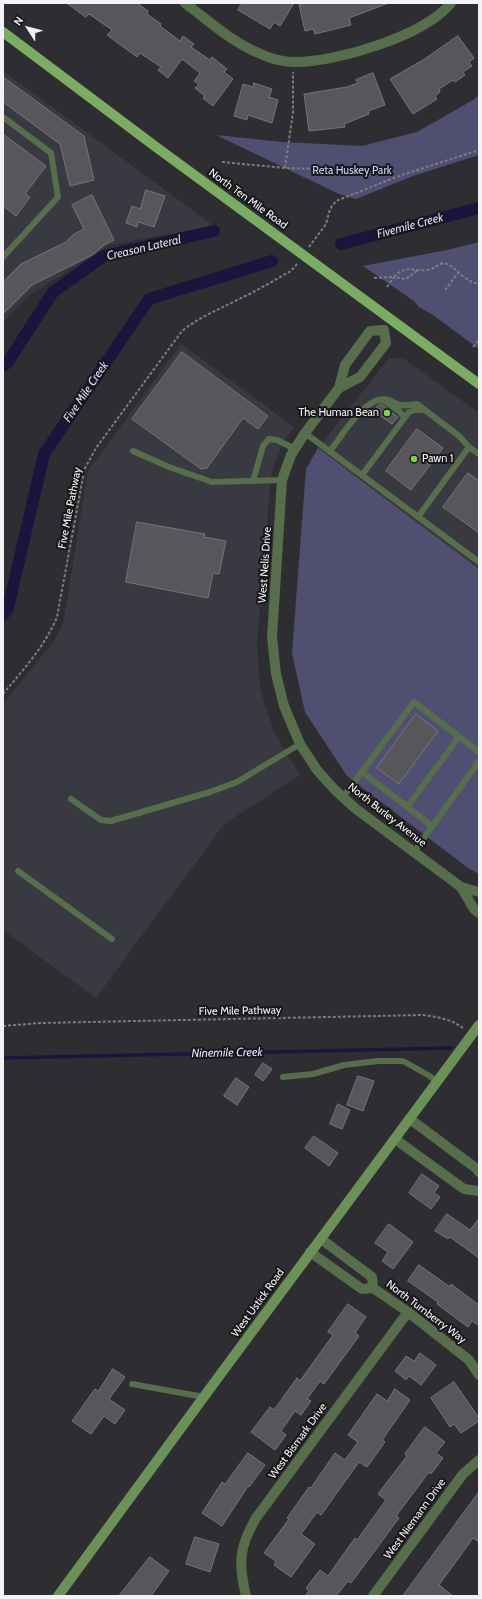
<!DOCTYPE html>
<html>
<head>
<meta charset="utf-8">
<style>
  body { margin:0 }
  #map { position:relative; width:482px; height:1599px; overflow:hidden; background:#2e2e32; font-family:Cabin,sans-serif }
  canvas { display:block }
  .frame { position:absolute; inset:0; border:4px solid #f3f3f5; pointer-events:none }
  .north { position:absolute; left:8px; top:8px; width:40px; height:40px; -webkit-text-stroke:3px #171719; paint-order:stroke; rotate:306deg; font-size:11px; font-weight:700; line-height:16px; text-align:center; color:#f3f3f5 }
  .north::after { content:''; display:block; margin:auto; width:14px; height:18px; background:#f3f3f5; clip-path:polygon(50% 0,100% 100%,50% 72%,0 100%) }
</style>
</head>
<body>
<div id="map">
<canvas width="482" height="1599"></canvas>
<div class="frame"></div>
<div class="north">N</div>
</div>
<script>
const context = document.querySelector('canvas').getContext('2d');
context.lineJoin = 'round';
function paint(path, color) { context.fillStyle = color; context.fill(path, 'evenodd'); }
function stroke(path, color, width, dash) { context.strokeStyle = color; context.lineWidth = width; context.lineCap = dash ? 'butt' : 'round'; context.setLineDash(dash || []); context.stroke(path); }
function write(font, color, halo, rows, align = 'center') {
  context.font = font + ' Cabin,sans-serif'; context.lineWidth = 4; context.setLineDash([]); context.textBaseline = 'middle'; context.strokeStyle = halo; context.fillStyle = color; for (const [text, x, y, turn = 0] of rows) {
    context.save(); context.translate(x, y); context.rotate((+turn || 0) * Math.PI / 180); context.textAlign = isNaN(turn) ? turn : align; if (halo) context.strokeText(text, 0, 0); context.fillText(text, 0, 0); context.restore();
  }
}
paint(new Path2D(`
  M3 71 214 226 109 245 31 294 3 322Z
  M181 344 294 427 285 440 277 456 271 476 257 641 260 689 274 732 300 775 224 824 96 998 3 930V704L53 642 63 624 88 471Z
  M389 358 404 359 479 413V569L318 448Z`), '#393942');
paint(new Path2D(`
  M479 95V155L413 176 356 199 339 194 216 135 282 142 362 146 417 132 473 100Z
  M479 242V349L433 315 419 307 414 301 363 266 447 250Z
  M318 448 479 569V874L468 868 347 776 305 712 292 653 306 469Z`), '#504f72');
stroke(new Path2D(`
  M3 1058 451 1048`), '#1a153d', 3.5);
stroke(new Path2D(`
  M341 244 479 208
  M3 366 8 362 53 292 104 256 214 231
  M3 615 8 608 44 454 149 299 272 261`), '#1a153d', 12);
const building = new Path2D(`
  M67 3H137L148 11 147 14 161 24 160 26 180 41 183 36 194 44 191 47 210 60 212 57 227 69 224 72 233 79 213 106 203 98 205 96 195 88 199 84 194 81 200 73 182 59 168 78 158 70 161 67 140 53 137 57 107 35 112 30 89 14 86 17Z
  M242 3H294L280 26 274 22 270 29 238 10Z
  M306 3H386V4L349 18 351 25 315 34 313 29 305 31 299 5Z
  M458 36 474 58 469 62 472 66 463 72 465 75 455 82 453 80 439 89 440 92 435 96 437 99 413 114 390 79 423 60Z
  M373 73 385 105 368 111 369 114 344 124 345 127 309 131 304 94 347 87 358 83 356 80Z
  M3 77 84 136 94 180 70 186 60 144 3 102Z
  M254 83 272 89 269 97 278 100 272 123 248 115 247 120 234 116 243 84 253 87Z
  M3 134 46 166 25 194 30 197 16 216 3 206Z
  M146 190 165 196 154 227 138 222 137 227 126 223 132 206 140 209Z
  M92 195 114 240 104 245 94 254 32 285 3 314V282L21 264 66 242 74 234 84 229 72 205Z
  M182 352 268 416 258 429 243 418 207 468 201 469 132 419Z
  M381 404 398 417 392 424 374 411 378 405Z
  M417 429 443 448 411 490 386 471Z
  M468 473 479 481V533L443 507Z
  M137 522 205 534 204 537 226 541 219 574 213 573 208 598 126 582Z
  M416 714 438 731 399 784 377 768Z
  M263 1063 272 1069 263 1081 255 1075Z
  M358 1076 374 1081 363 1111 347 1105Z
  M236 1078 249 1087 237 1105 224 1096Z
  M338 1104 350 1110 342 1129 330 1124Z
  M314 1136 338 1153 329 1166 305 1148Z
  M422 1174 439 1186 434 1193 440 1197 431 1209 409 1193Z
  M447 1214 470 1230 479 1218V1258L450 1237 448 1239 435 1231Z
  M389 1224 413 1242 393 1269 382 1261 388 1252 375 1243Z
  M419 1265 450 1287 451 1284 479 1305V1326L472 1321 468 1327 437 1304 438 1302 408 1281Z
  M348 1304 366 1317 355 1333 359 1336 324 1384 320 1381 307 1399 311 1401 301 1415 295 1411 281 1431 286 1435 275 1450 251 1432 270 1407 274 1410 297 1378 300 1381 333 1335 328 1332Z
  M420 1353 436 1365 421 1385 409 1376 406 1380 395 1371 406 1356 414 1361Z
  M113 1369 125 1377 109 1399 125 1410 115 1424 104 1416 91 1434 72 1421 95 1389 98 1391Z
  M454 1382 479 1418V1421L461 1433 454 1424 450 1427 431 1398Z
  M395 1389 410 1400 382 1440 385 1442 367 1467 359 1462 321 1515 317 1512 301 1534 315 1544 291 1577 274 1565 276 1561 264 1553 289 1519 287 1518 309 1487 311 1488 335 1453 345 1460 358 1442 348 1435 377 1394 387 1401Z
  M425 1427 445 1442 436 1453 443 1458 431 1474 429 1472 396 1516 399 1518 351 1583 348 1581 336 1596H305L309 1591 306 1588 320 1570 328 1576 355 1538 357 1540 386 1500 378 1494 407 1456 405 1454Z
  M248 1453 265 1465 249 1487 248 1486 222 1526 202 1513 222 1482 225 1484Z
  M479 1492V1542L473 1538 439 1585 453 1596H403Z
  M195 1537 219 1544 210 1572 186 1564Z
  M150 1557 169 1571 151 1596H119Z`);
paint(building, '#57575b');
stroke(building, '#757579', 1);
stroke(new Path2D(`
  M222 162 285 168 322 169
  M285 168 293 112V72
  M309 247 326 224 330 209 336 201 396 177 479 150
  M374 278 394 277C406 264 413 272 428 270 434 269 437 265 443 263 456 265 462 281 479 284
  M387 287 394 277 406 279 418 270
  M445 290 458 273
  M473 347 479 340
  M3 694C23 670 45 646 57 617L83 477 85 468 96 448 182 331C201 316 218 310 239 299 257 291 274 280 291 271L297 264
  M3 1026 40 1023 423 1015C438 1017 451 1019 463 1028`), '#7d7d80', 2, [3, 2]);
stroke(new Path2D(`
  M3 117 51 153 58 197 3 257
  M384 401 399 411 404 417
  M305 433 479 562
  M469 447 479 454
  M133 451 169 467 212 482 282 480
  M330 451C342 436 363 399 384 399 389 399 391 401 395 403 402 407 410 405 417 404L459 436 469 447 418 517
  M362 475 409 412 415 410H424
  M253 481 263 446 269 439 277 440 295 449
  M362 772 432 826
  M343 797 414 702 479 752
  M71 799 101 820 111 821 210 792 237 782 300 744
  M407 807 459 737
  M414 852 479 761
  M18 871 112 939
  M283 1077 313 1074 344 1065 378 1061H403L428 1075 438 1082
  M132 1384 204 1397`), '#566e4b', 6);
stroke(new Path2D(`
  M185 3C210 22 234 44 263 55 272 59 286 62 296 62 337 62 424 36 451 3
  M384 330 386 343 360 377 339 388 345 365 370 331Z
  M339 388 305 433 291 455 282 480 272 637 276 674 284 706 300 744 317 770 335 790 356 809 461 887
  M479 892 461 887 474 909 479 913
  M410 1119 477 1169 479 1172
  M395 1139 464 1189 479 1191
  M310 1252 362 1289 373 1288 372 1277 321 1239
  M373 1288 408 1312 469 1360 479 1375
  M246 1596C238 1563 239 1547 256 1518L408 1312
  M373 1596 463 1474 479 1460`), '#566e4b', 10);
stroke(new Path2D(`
  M58 1596 214 1383 479 1025`), '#6b9159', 10);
stroke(new Path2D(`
  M3 32 156 147 479 384`), '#7aac64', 10);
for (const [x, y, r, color] of [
  [387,413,4,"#7ed153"],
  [414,459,4,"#7ed153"]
]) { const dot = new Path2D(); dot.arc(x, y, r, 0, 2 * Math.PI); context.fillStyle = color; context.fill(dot); stroke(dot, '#171719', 1.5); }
write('11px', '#d0d0fd', '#171719', [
  ["Reta Huskey Park",352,171]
]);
write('11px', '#f3f3f5', '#171719', [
  ["North Ten Mile Road",248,199,36],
  ["Five Mile Pathway",70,508,-79],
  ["West Nelis Drive",265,565,-86],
  ["North Burley Avenue",387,815,38],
  ["Five Mile Pathway",240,1011,-1],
  ["West Ustick Road",258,1303,-54],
  ["North Turnberry Way",426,1312,37],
  ["West Bismark Drive",298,1441,-54],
  ["West Niemann Drive",415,1519,-54]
]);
write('11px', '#f3f3f5', '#171719', [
  ["The Human Bean",379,413],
  ["Pawn 1",422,459,"left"]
], 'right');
write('italic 12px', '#dcdcfb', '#171719', [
  ["Fivemile Creek",410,226,-15],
  ["Creason Lateral",144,248,-13],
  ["Five Mile Creek",86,392,-56],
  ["Ninemile Creek",227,1053,-1]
]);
</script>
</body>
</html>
